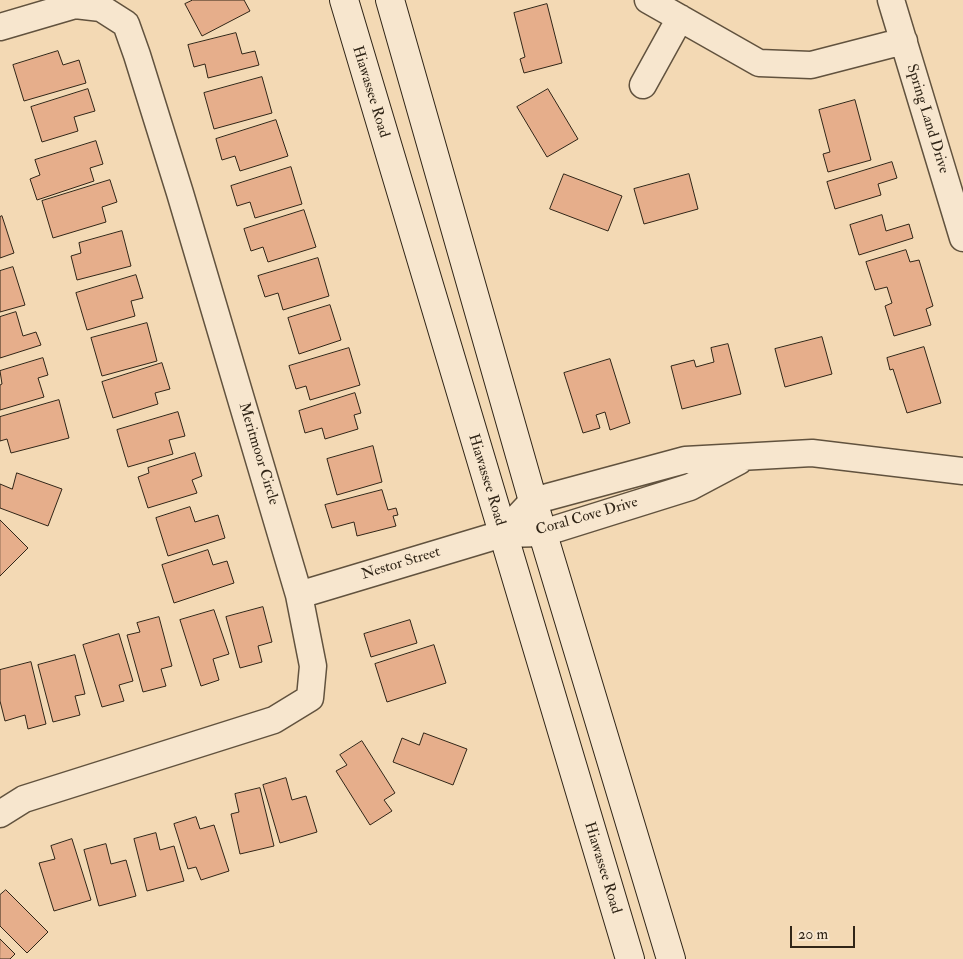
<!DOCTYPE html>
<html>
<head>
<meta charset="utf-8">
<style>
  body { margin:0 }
  #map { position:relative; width:963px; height:959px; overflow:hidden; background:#f3d9b4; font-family:"IM FELL Double Pica",serif }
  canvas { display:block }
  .scale { position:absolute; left:790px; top:926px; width:65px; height:22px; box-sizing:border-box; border:2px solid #302517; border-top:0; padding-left:6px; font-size:15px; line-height:18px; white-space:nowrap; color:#302517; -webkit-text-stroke:4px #f7e6ce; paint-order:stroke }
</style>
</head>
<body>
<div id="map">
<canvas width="963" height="959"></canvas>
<div class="scale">20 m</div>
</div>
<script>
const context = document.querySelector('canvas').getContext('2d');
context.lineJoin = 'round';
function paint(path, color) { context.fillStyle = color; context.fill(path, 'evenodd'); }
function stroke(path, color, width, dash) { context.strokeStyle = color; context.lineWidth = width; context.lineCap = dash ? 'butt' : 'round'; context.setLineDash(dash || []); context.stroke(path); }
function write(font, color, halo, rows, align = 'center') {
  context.font = font + ' "IM FELL Double Pica",serif'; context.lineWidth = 4; context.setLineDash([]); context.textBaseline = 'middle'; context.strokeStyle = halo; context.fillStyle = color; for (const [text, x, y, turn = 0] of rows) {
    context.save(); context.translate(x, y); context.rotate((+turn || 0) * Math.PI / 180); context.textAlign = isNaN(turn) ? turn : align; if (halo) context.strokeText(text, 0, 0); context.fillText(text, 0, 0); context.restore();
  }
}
const building = new Path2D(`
  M193 0H244L250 11 202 36 185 4Z
  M547 4 562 63 524 73 520 59 525 57 514 13Z
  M236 33 242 54 255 51 259 65 208 78 205 64 194 67 188 45Z
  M58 51 63 65 79 60 86 83 24 101 13 65Z
  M262 77 272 113 214 129 204 93Z
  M88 89 95 111 74 117 78 131 42 142 31 107Z
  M548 89 578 139 547 157 517 107Z
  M855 100 871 160 828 172 823 154 830 152 819 110Z
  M276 120 288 156 240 171 235 156 222 160 216 139Z
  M96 141 103 164 90 168 94 181 37 200 30 179 40 175 35 160Z
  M892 162 897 178 878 184 881 195 835 209 827 182Z
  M291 167 302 204 255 218 250 202 237 206 231 186Z
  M564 174 622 196 608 231 550 209Z
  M689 174 698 209 644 224 634 189Z
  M110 180 117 202 102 207 106 222 53 238 42 201Z
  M304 210 316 247 268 262 263 247 251 251 244 229Z
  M882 215 886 231 909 224 913 238 859 255 850 225Z
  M2 216 14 253 0 258V217Z
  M122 231 131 266 77 280 71 256 81 253 79 243Z
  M906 250 910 262 919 260 933 306 926 309 931 325 894 336 885 306 892 303 887 287 875 290 866 262Z
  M318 258 329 296 283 310 278 293 265 297 258 276Z
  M13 267 25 305 0 312V271Z
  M136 275 143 298 131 301 135 316 87 330 76 293Z
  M330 305 341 340 299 354 288 318Z
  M16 312 23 336 36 332 41 345 0 358V317Z
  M147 323 157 361 102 376 91 338Z
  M822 337 832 374 785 387 775 349Z
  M728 344 741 394 682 409 671 366 694 360 696 367 714 362 711 348Z
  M924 347 941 403 907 413 893 369 890 370 887 358Z
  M349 348 360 385 310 400 306 386 296 389 289 366Z
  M43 358 48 375 38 378 44 397 0 410V385L2 384 0 371Z
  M610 359 630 423 610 430 605 412 596 415 600 428 583 433 564 373Z
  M162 363 170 389 155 393 158 404 113 418 102 382Z
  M355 393 361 413 354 415 358 429 325 439 322 428 305 433 299 411Z
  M59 400 69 438 11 453 7 439 0 441V417Z
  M178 412 185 436 169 440 173 454 128 467 117 430Z
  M373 446 382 482 337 495 327 459Z
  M195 453 202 476 192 480 197 493 148 508 138 477 149 473 148 468Z
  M17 473 62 489 48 526 0 508V484L12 489Z
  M382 490 388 510 396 508 398 515 393 516 396 526 357 536 354 522 332 528 325 505Z
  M190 507 195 522 218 515 225 538 168 556 156 518Z
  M0 520 28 548 0 576Z
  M208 550 213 565 227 561 234 583 174 603 162 565Z
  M263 607 272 642 258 646 262 662 240 668 226 617Z
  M214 610 229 654 213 659 219 680 201 686 180 620Z
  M159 617 172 666 161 669 166 686 143 692 127 635 140 632 137 623Z
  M410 620 417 643 371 657 364 634Z
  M119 634 133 681 119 685 124 701 102 707 83 645Z
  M434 645 446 683 387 702 375 664Z
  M75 655 85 694 75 696 80 715 53 722 38 665Z
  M31 662 46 724 28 729 25 715 5 721 0 701V670Z
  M424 733 467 749 453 785 393 762 402 738 419 745Z
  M362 741 395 793 384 800 392 811 370 825 336 771 347 765 340 755Z
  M286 778 292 800 306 796 317 832 280 843 263 785Z
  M260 788 274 846 240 854 231 814 239 812 235 794Z
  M196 817 200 829 214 825 229 871 201 880 196 867 188 869 174 824Z
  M156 833 160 850 174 846 184 881 147 891 134 839Z
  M72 839 91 900 54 911 39 863 55 859 51 846Z
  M106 844 111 864 126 860 136 896 99 906 84 850Z
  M6 890 48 932 27 953 0 926V895Z
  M0 939 15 954 10 959H0Z`);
paint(building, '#e6ae8b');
stroke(building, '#302517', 1);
const street = new Path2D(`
  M648 0 759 63 811 65 904 41
  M891 0 963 238
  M0 27 75 5 101 8 126 24 137 55 180 193 299 595 313 666 310 698 274 720 24 799 0 814
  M643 85 680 18
  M502 534 533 501 685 460 812 453 963 471
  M299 595 502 534 543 533 690 487 739 461`);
const secondary = new Path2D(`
  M344 0 630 959
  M390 0 533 501 671 959`);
stroke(street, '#61523e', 29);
stroke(secondary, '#302517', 30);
stroke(street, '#f7e6ce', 26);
stroke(secondary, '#f7e6ce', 28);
write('15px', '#302517', '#f7e6ce', [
  ["Hiawassee Road",370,92,73],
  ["Spring Land Drive",927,119,73],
  ["Meritmoor Circle",258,454,73],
  ["Hiawassee Road",486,480,73],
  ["Coral Cove Drive",587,517,-16],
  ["Nestor Street",401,564,-17],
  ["Hiawassee Road",602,868,73]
]);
</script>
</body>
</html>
